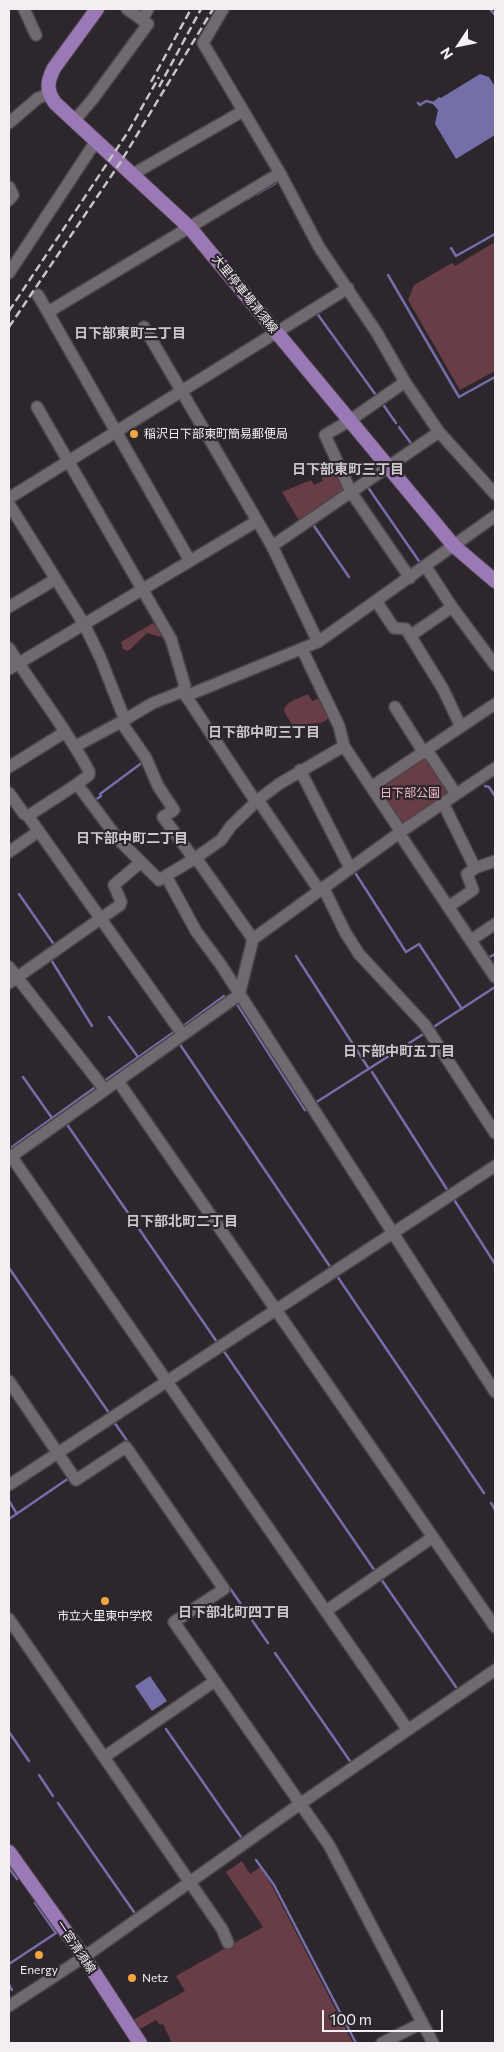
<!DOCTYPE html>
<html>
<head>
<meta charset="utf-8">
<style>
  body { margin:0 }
  #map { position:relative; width:504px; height:2052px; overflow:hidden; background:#2d272d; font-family:Commissioner,sans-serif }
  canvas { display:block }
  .frame { position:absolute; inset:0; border:10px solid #f2eef2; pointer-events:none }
  .north { position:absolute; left:434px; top:20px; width:50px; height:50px; -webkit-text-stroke:4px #2d272d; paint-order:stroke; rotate:236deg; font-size:14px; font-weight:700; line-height:20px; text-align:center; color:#f2eef2 }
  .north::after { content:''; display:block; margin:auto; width:18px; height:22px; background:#f2eef2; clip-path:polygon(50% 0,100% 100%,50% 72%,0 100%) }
  .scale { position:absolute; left:322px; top:2010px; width:121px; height:22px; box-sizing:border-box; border:2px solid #f2eef2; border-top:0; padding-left:6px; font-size:15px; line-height:18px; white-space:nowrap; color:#f2eef2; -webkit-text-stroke:4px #2d272d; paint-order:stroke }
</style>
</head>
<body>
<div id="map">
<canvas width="504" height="2052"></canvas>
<div class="frame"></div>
<div class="north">N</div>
<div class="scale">100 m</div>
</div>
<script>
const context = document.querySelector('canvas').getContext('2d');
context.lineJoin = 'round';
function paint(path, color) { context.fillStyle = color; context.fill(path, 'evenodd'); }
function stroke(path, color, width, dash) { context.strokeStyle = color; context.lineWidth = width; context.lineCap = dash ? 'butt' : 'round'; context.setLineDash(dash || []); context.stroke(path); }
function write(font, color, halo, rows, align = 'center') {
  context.font = font + ' Commissioner,"Noto Sans JP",sans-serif'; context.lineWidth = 4.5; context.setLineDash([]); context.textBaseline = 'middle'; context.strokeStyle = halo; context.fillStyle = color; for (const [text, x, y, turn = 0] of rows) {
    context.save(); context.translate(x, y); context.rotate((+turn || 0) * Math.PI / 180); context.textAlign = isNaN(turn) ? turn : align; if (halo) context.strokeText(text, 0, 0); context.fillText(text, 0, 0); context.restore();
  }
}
paint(new Path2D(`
  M495 242V371L460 390 408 300 414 285 452 263 455 266Z
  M334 464 347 493 301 524 282 492 311 480 314 485 323 481 318 469Z
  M153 623 162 634 161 637 147 633C142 638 133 647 128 651L123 649 121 642Z
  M308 694 312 701 322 697 331 717 321 723 309 724 295 730 284 711C286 700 299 699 308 694Z
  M425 756 450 792 401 827 378 787Z
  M242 1861 250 1874 260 1867 272 1886 353 2043H172L163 2024 160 2025 156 2020 140 2029 133 2020 185 1991 176 1976 263 1927 226 1872Z`), '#683d45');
paint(new Path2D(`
  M480 74 489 77 495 87V135L456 159 435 124 438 110 432 103 439 97 441 98Z
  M150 1676 167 1701 152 1711 135 1686Z`), '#746ea9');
stroke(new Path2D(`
  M490 9 495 15
  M418 103 420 105 426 101 434 103
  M257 194 276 183
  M248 199 254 195
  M451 248 456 256 495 234
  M388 275 459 397 495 377
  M316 312 378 398
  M382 403 396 423
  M399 427 413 446
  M367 486 421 564
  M312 523 349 577
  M485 786 489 787 495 796
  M94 801 101 796 100 794 143 762
  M354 871 406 952 419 944 462 1009
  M19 894 55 946
  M296 956 369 1069
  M50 958 92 1026
  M488 958 495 954
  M237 1004 305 1110
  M109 1017 138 1057
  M182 1027 224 996
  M432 1028 495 987
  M179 1043 331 1268
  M372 1072 448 1191
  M23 1077 52 1118
  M103 1082 174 1032 173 1030
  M315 1103 425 1033
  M66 1123 217 1342
  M12 1147 97 1086
  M453 1198 495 1264
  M9 1268 109 1413
  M337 1276 484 1493
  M223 1350 375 1571
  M114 1422 130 1445
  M9 1501 17 1514
  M491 1503 495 1510
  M9 1519 69 1478
  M381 1579 456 1687
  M229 1587 268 1643
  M275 1653 350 1761
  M166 1729 241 1837
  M9 1732 29 1761
  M39 1775 53 1796
  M58 1803 134 1912
  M256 1860 274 1885 356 2043
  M9 1868 17 1879
  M9 1964 56 1933 35 1903
  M9 1985 12 1990`), '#746ea9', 2.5);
const minor = new Path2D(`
  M24 9 36 35
  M223 9 203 43 280 173 319 247 377 333 405 382 439 432 495 494
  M142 20 148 9
  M74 121 92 100 148 24 127 9
  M9 123 38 98 49 94
  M133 174 243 111
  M9 187 13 195 9 200
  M9 273 96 141
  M38 295 190 561
  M48 312 280 173
  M144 327 272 546 318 642
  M405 382 349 421 325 435 351 492 410 578
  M37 407 171 639 185 686 181 692 153 703 121 722 76 746
  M9 498 348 288
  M9 504 84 624 100 657 125 720
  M272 546 439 432
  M426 567 452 607 495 665
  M376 601 394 628 406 629 443 689 461 727
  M9 607 56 579
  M410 636 452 607
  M9 648C35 690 66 728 89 771V775L77 784 118 839 159 880 194 859 221 840 231 826 258 800 279 784 344 746
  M302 649 339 726 344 746 401 832
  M9 669 257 521
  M181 692 186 696 256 802
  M186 696 318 642 495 516
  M395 707 424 753
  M121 722 146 758 158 786 174 810 163 817 194 859
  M427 750 456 794
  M9 767 65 732
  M300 770 350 868
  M371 787 495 704
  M9 793 24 814 28 816 183 1035
  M258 800 319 890
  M443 803 475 868
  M28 816 77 784
  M399 833 495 977
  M9 852 39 831
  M196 858 253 939
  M166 876 196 931 221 965 495 1392
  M323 887 345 932 359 954 425 1025 495 1133
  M448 907 473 890 467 874 475 868 495 861
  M471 940 495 924
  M9 967 105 1090
  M9 983 120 905 121 902 114 885 141 862
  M118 1081 495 1627
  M11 1156 408 1730
  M9 1158 239 995 253 939 399 833 495 768
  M9 1381 76 1480 126 1447 224 1589 174 1622 329 1845 433 2043
  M9 1485 495 1166
  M326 1611 433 1537
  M9 1619 222 1929 228 1943
  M104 1757 215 1681
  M9 2006 84 1957 300 1804 495 1670
  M382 2043 422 2023`);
const major = new Path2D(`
  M97 9 54 68C47 82 46 90 55 103L190 228 454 546 495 581
  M9 1852 84 1957 140 2043`);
stroke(minor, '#4b454a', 14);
stroke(major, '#4b454a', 16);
stroke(minor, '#706970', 11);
stroke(major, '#9b79b6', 14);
stroke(new Path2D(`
  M151 82 191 9
  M159 87 201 9
  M9 311 128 132 159 77
  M9 327 120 163 213 9`), '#c8c3c8', 2.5, [8, 4]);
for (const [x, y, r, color] of [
  [134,434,5,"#f2a541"],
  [105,1601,5,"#f2a541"],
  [39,1955,5,"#f2a541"],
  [132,1978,5,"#f2a541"]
]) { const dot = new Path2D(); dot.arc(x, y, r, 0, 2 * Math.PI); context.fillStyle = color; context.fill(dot); stroke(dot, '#2d272d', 2); }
write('12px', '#f2eef2', '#2d272d', [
  ["大里停車場清須線",245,294,51],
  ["一宮清須線",76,1947,56]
]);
write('12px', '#f2eef2', '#2d272d', [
  ["稲沢日下部東町簡易郵便局",144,434],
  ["市立大里東中学校",105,1616,"center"],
  ["Energy",39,1970,"center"],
  ["Netz",142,1978]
], 'left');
write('12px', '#f7bac3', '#2d272d', [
  ["日下部公園",410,793]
]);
write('bold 14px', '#cec6cd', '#2d272d', [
  ["日下部東町二丁目",130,333],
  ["日下部東町三丁目",348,469],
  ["日下部中町三丁目",264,732],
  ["日下部中町二丁目",132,838],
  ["日下部中町五丁目",399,1051],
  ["日下部北町二丁目",182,1221],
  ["日下部北町四丁目",234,1612]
]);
</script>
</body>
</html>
